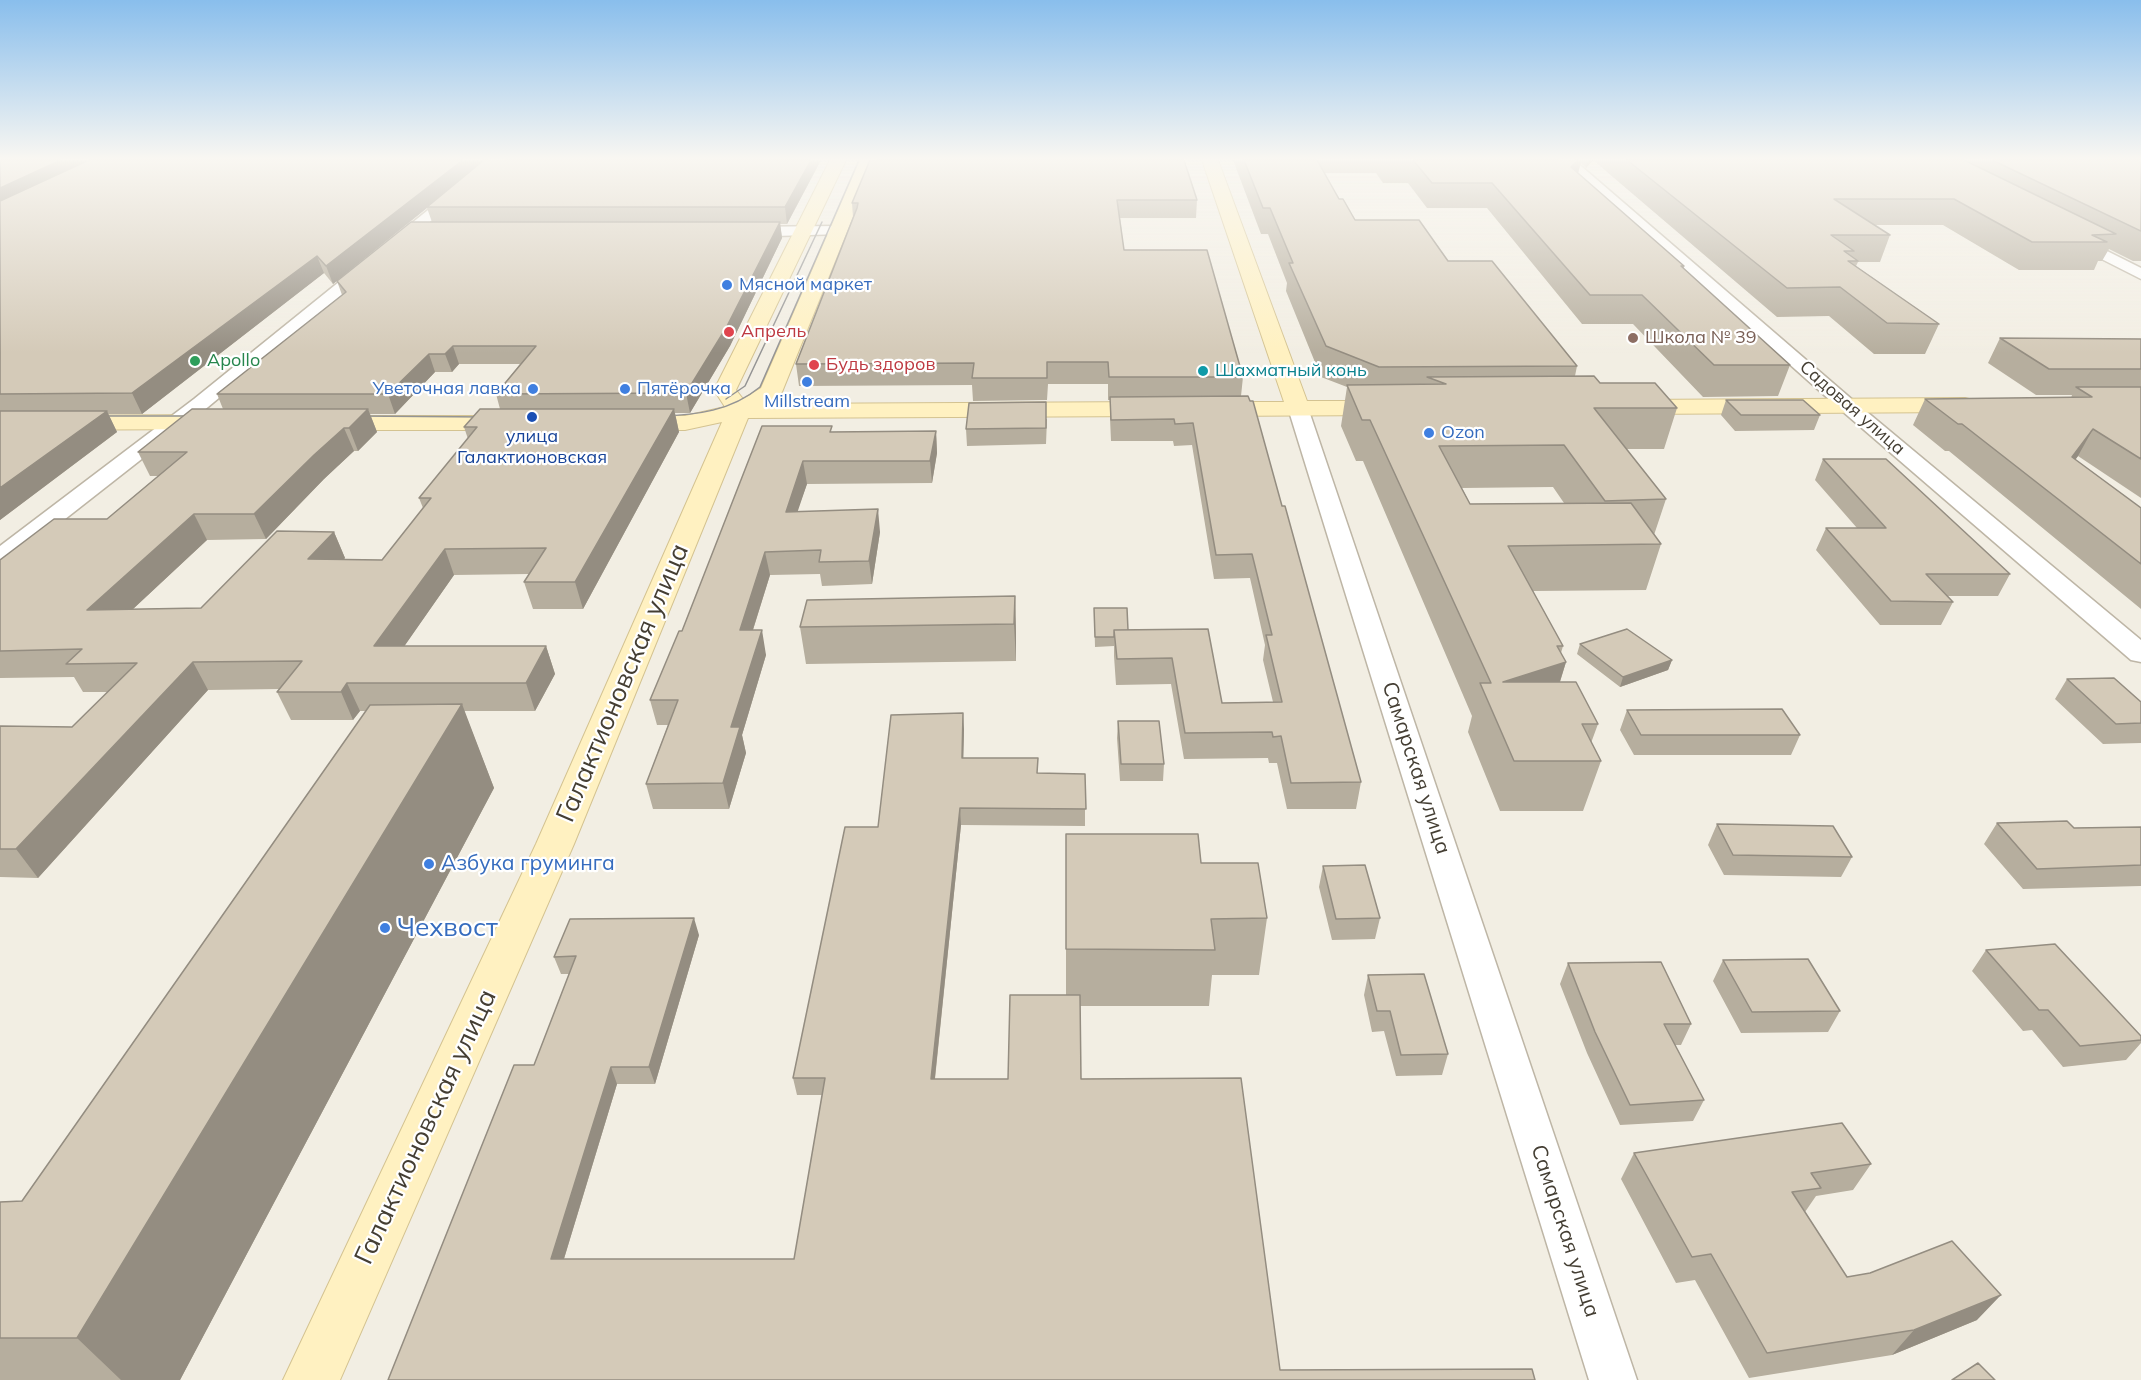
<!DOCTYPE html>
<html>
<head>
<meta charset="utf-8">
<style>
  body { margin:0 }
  canvas { display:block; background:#f2eee3 }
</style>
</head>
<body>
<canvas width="2141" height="1380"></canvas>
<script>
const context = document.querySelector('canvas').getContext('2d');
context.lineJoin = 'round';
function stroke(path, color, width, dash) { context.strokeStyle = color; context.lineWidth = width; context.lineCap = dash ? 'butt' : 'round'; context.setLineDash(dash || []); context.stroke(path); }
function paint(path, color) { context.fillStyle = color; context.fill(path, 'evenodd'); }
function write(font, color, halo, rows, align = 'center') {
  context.font = font + ' Mulish,sans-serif'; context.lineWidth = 4.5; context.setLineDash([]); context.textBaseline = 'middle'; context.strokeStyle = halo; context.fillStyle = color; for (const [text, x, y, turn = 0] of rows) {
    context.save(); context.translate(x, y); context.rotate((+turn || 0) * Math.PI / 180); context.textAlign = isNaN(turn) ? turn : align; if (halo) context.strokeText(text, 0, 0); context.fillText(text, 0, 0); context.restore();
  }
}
const street = new Path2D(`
  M490 160H504L208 407 9 563 0 565V546L194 399Z
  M1560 160H1574L1855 402 2141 640V662L2131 660 1841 410Z
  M838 226 843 228 846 231 843 234 741 237 733 232 741 227Z
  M2071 233 2141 268V279L2066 241 2063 238 2066 235Z
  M1298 402 1305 404 1308 408 1637 1380H1589L1288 408 1291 404Z`);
const secondary = new Path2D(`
  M830 160H846L736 390 743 399 761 388 860 160H876L782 392 768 404 1155 402 1163 404 1167 409 1163 414 1155 416 748 418 574 844 340 1380H283L536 844 722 422 685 430H632L624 428 620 423 624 418 632 416H685L725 407 714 390Z
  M1202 160H1218L1307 401H1389L1397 403 1401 408 1397 413 1389 415 1210 416 1202 414 1198 409 1202 404 1210 402H1284Z
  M1965 398 1973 400 1977 405 1973 410 1965 412 1633 414 1625 412 1621 407 1625 402 1633 400Z
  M220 415 228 417 232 422 228 427 220 429 0 430V416Z
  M329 416H511L519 418 523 423 519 428 511 430H329L321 428 317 423 321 418Z`);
stroke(street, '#beb6a6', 3);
stroke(secondary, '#d4c391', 2);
paint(street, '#fff');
paint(secondary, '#fff1c1');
stroke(new Path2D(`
  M726 399 745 386 822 222
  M93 416H201
  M354 416 489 417
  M660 416C697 415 731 411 760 387L859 160`), '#949494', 1.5);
paint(new Path2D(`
  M0 160H821L787 224H780L782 238 730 346 690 413H675L679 432 583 609H533L524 582 529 574 454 575 404 646H546L555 674 535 711H464L494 788 180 1380H0V1202L22 1201 366 711H360L353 720H291L277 692 280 689 208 690 38 878 0 877V726L72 727 108 692H83L74 677 0 678V560L107 519 158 476H150L138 452 223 409 217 394 342 295 337 281 432 222 427 208 333 284 324 273 142 414H108L117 432 0 520ZM459 364H520L496 394 500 409 464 427 468 439 419 498 423 508 382 560H343L345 558 334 532 201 608 133 609 207 540 266 539 324 479 354 451H358L377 432 370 414H395L435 372H452Z
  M870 160 1197 200 1196 218H1120L1124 250 1243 377 1241 396 1282 506 1361 782 1356 809H1287L1277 763H1269L1268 758 1184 759 1171 684 1116 685 1114 656V646L1095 647 1094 608 1128 630 1208 629 1222 703 1273 702 1263 660 1265 645 1250 578 1214 579 1192 445 1174 446 1173 441H1111L1110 418V400H1108V384H1048L1047 400 973 401 972 385 799 386 796 364 853 217 852 203Z
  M1233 160H2141V261H2133L2109 249 2102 261H2098L2094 270H2019L1943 225H1874L1890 235 1880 262H1858L1856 266 1939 324 1925 354H1874L1829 316 1777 317 1593 160 1586 168 1581 163 1578 173 1684 266V269L1790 365 1778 396 1703 397 1633 324H1582L1487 208H1427L1408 183H1383L1376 173H1324L1339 199 1355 220 1448 261 1577 366 1575 376 1600 383 1677 408 1664 449H1626L1666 499 1654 535 1661 544 1646 590 1533 591 1563 646 1561 653 1566 662 1560 682 1598 724 1591 743 1601 761 1583 811H1500L1468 732 1472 716 1363 461H1356L1341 426 1347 387 1321 377 1286 291 1287 283 1268 234H1261ZM1553 487 1564 503 1470 504 1462 488Z
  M2000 338 2141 339V498L2078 456 2075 460 2141 508V609L1949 451H1945L1913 425 1925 399 2071 398 2072 395H2036L1988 363Z
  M1726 400 1820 415 1814 430 1735 431 1721 415Z
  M1047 419 1046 444 967 446 966 429Z
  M762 426 833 432 936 431 937 453 932 483 807 484 797 511 880 532 872 584 822 586 820 574 770 575 753 630 766 655 742 735 746 753 729 809H653L646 784 668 725H657L650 700 682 631Z
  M1823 459 2010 574 1998 596H1948L1953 602 1941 625H1880L1816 550 1826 528H1857L1815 480Z
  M1015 596 1016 633V661L806 664 800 627Z
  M1580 644 1672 660 1668 670 1620 687 1577 654Z
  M2067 679 2141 702V743L2103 744 2055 699Z
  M1627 710 1800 735 1791 755H1634L1620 730Z
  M1118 721 1164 764 1163 781H1120L1117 738Z
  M964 729 963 758 1038 773 1085 774V826L961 825 935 1079H1008L1066 995V834L1201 863 1267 918 1259 975H1212L1209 1006H1080L1081 1079 1280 1370 388 1380 534 1065 569 974H561L554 957 699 935 655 1084H617L564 1259H794L822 1095H797L793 1078 878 827Z
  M1997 823 2074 828 2141 827V886L2023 889 1984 844Z
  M1717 824 1852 857 1841 877 1724 875 1708 845Z
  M1323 866 1380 918 1375 939 1332 940 1319 887Z
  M1986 950 2141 1036V1043L2126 1060 2063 1067 2032 1030 2023 1031 1972 971Z
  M1723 960 1840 1011 1828 1032 1741 1033 1713 981Z
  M1568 963 1691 1024 1681 1045H1675L1704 1100 1693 1121 1620 1125 1587 1053 1560 984Z
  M1368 975 1448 1054 1442 1075 1396 1076 1384 1031 1372 1032 1364 995Z
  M1634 1153 1871 1164 1853 1190 1816 1196 1805 1212 1847 1277 1977 1320 1892 1355 1749 1378 1695 1280 1676 1283 1621 1179Z`), '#b6ae9e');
paint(new Path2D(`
  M61 160H102L0 208V188Z
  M463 160H486L333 284 326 266Z
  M811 160H821L787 224 785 207Z
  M1578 160H1581L1577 178 1571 167Z
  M1588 160H1593L1586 168Z
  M780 222 782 238 730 346 690 413 686 393Z
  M317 256 324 273 142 414 132 393Z
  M453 346 459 364 452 372 445 354Z
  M429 354 435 372 395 414 388 394Z
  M368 409 377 432 358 451 349 428Z
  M674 409 679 432 583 609 575 582Z
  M107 411 117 432 0 520V488Z
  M344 428 354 451 324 479 266 539 254 514 314 455Z
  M2093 429 2078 456 2057 485 2072 457Z
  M936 431 937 453 932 483 930 461Z
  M803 461 807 484 790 534 786 512Z
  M878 509 880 532 872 584 869 561Z
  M194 514 207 540 103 637 87 610Z
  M334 532 345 558 320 586 308 559Z
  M445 549 454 575 385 674 374 646Z
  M765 552 770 575 745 655 740 630Z
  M1015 596 1016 633V661L1014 624Z
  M762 630 766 655 742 735 746 753 729 809 723 783 731 727Z
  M546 646 555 674 535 711 526 683Z
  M1672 660 1668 670 1620 687 1623 677Z
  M193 662 208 690 38 878 16 849Z
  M1566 662 1551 710 1503 682Z
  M347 683 360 711 353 720 341 692Z
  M462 704 494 788 180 1380H121L77 1338Z
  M963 713 964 729 963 774 962 758Z
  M960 808 961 825 933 1096 931 1079Z
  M694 918 699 935 655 1084 649 1067Z
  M611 1067 617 1084 559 1275 551 1259Z
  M2001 1295 1977 1320 1892 1355 1914 1330Z`), '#948d81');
const building = new Path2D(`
  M0 160H61L0 188Z
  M89 160H463L326 266 317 256 132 393 0 394V201Z
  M484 160H811L785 207H427Z
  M870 160H1184L1197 200H1117L1124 250H1207L1243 377H1109L1108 362H1047V378H972L974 363 796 364 857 208 858 203H852Z
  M1244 160H1317L1339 199H1343L1355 220H1419L1448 261H1492L1577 366 1379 367 1326 346 1289 263H1293L1270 208H1263Z
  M1413 160H1578L1571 167 1684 266H1681L1790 365H1714L1642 295H1590L1492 183H1432Z
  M1627 160H1964L2116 234 2092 235 2107 242H2032L1954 199H1834L1890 235H1831L1854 251H1844L1858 261H1848L1939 324 1887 323 1840 287 1787 288Z
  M1992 160H2141V231Z
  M411 222H780L726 328 686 393 496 394 536 346H453L445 354H429L388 394H217L346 292 337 281Z
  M2000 338 2141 339V369H2049Z
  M1594 376 1600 383H1655L1677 408H1594L1666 499 1605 501 1564 445 1439 446 1470 504 1631 503 1661 544 1508 546 1563 646H1557L1566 662 1503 682H1576L1598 724H1582L1601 761H1514L1480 683H1491L1370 420H1362L1347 385 1446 384 1427 377Z
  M2076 387H2141V459L2093 429 2072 457 2141 508V564L1962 424H1958L1925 399 2092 397Z
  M1248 396 1250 401H1253L1282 506H1285L1361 782 1291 783 1281 736 1273 737 1272 732 1185 733 1172 658 1117 659 1114 630 1208 629 1222 703 1282 702 1266 635H1272L1252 554 1216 555 1193 423 1175 424 1174 419 1111 420 1110 397Z
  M1726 400H1803L1820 415H1741Z
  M1046 402V428L966 429 969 403Z
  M192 409H368L349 428H344L314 455 254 514H194L87 610 201 608 277 531 334 532 308 559 382 560 431 498H419L477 427H464L480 409H674L575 582H524L546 548 445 549 374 646H546L526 683H347L341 692H277L302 661 193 662 16 849H0V726L72 727 137 663 66 664 82 649 0 651V560L54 519H107L187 452H138Z
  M0 411H107L0 488Z
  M762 426H832L830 432 936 431 930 461H803L786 512 878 509 869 561 819 562 821 550 765 552 740 630H762L731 727H740L723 783 646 784 678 700H650L679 631H682Z
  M1823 459H1886L2010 574H1926L1953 602 1891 601 1826 528H1886Z
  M1015 596 1014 624 800 627 807 600Z
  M1094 608H1127L1128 630H1114V637H1095Z
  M1627 629 1672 660 1623 677 1580 644Z
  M2114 678 2141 702V723L2116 724 2067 679Z
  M462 704 77 1338H0V1202L22 1201 370 705Z
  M1782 709 1800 735H1641L1627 710Z
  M963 713 962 758H1038L1037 773 1085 774 1086 809 960 808 931 1079H1008L1010 995H1080L1081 1079 1241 1078 1280 1370 1532 1369 1535 1380H388L514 1065H534L576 956 554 957 570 919 694 918 649 1067H611L551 1259H794L825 1078H793L845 827H878L891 715Z
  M1118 721H1159L1164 764H1121Z
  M2067 821 2074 828 2141 827V865L2037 869 1997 823Z
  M1717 824 1833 826 1852 857 1733 855Z
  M1066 834H1198L1201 863H1258L1267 918 1211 919 1215 950 1066 949Z
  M1365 865 1380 918 1336 919 1323 866Z
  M2055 944 2141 1036V1040L2080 1046 2048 1010H2039L1986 950Z
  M1808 959 1840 1011 1752 1012 1723 960Z
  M1661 962 1691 1024H1664L1704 1100 1630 1105 1595 1032 1568 963Z
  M1424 974 1448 1054 1401 1055 1390 1011H1377L1368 975Z
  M1842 1123 1871 1164 1811 1173 1821 1188 1792 1192 1847 1277 1870 1273 1952 1241 2001 1295 1914 1330 1767 1353 1711 1254 1692 1257 1634 1153Z
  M1978 1363 1995 1380H1952Z`);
paint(building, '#d4cab8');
stroke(building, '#948d81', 1.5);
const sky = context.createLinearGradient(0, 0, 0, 353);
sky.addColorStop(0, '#89beec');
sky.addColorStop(0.45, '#f9f7f2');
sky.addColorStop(1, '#f9f7f200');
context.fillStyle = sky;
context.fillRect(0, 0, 2141, 353);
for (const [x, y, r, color] of [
  [727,285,6,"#3f7fe0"],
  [729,332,6,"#e0444e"],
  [1633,338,6,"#8d6e63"],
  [195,361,6,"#2e9e5b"],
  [814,365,6,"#e0444e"],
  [1203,371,6,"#0f9aa8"],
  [807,382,6,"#3f7fe0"],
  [533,389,6,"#3f7fe0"],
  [625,389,6,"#3f7fe0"],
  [532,417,6,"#1a4fb4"],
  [1429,433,6,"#3f7fe0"],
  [429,864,6,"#3f7fe0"],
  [385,928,6,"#3f7fe0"]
]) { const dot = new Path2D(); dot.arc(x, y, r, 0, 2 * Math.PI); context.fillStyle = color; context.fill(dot); stroke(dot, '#fff', 2); }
write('18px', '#366cbe', '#fff', [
  ["Мясной маркет",739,285],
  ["Уветочная лавка",521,389,"right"],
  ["Пятёрочка",637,389],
  ["Millstream",807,402,"center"],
  ["Ozon",1441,433]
], 'left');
write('18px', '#be3a42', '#fff', [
  ["Апрель",741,332],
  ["Будь здоров",826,365]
], 'left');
write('18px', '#785e54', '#fff', [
  ["Школа № 39",1645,338]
], 'left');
write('18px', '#27864d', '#fff', [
  ["Apollo",207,361]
], 'left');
write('18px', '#0d838f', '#fff', [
  ["Шахматный конь",1215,371]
], 'left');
write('18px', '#443e33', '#fff', [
  ["Садовая улица",1852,408,41]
]);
write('18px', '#164399', '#fff', [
  ["улица",532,437],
  ["Галактионовская",532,458]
]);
write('21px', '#443e33', '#fff', [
  ["Самарская улица",1416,768,72],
  ["Самарская улица",1565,1231,72]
]);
write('21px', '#366cbe', '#fff', [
  ["Азбука груминга",441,864]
], 'left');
write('26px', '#443e33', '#fff', [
  ["Галактионовская улица",623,683,-67],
  ["Галактионовская улица",426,1127,-65]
]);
write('26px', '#366cbe', '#fff', [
  ["Чехвост",397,928]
], 'left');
</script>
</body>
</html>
